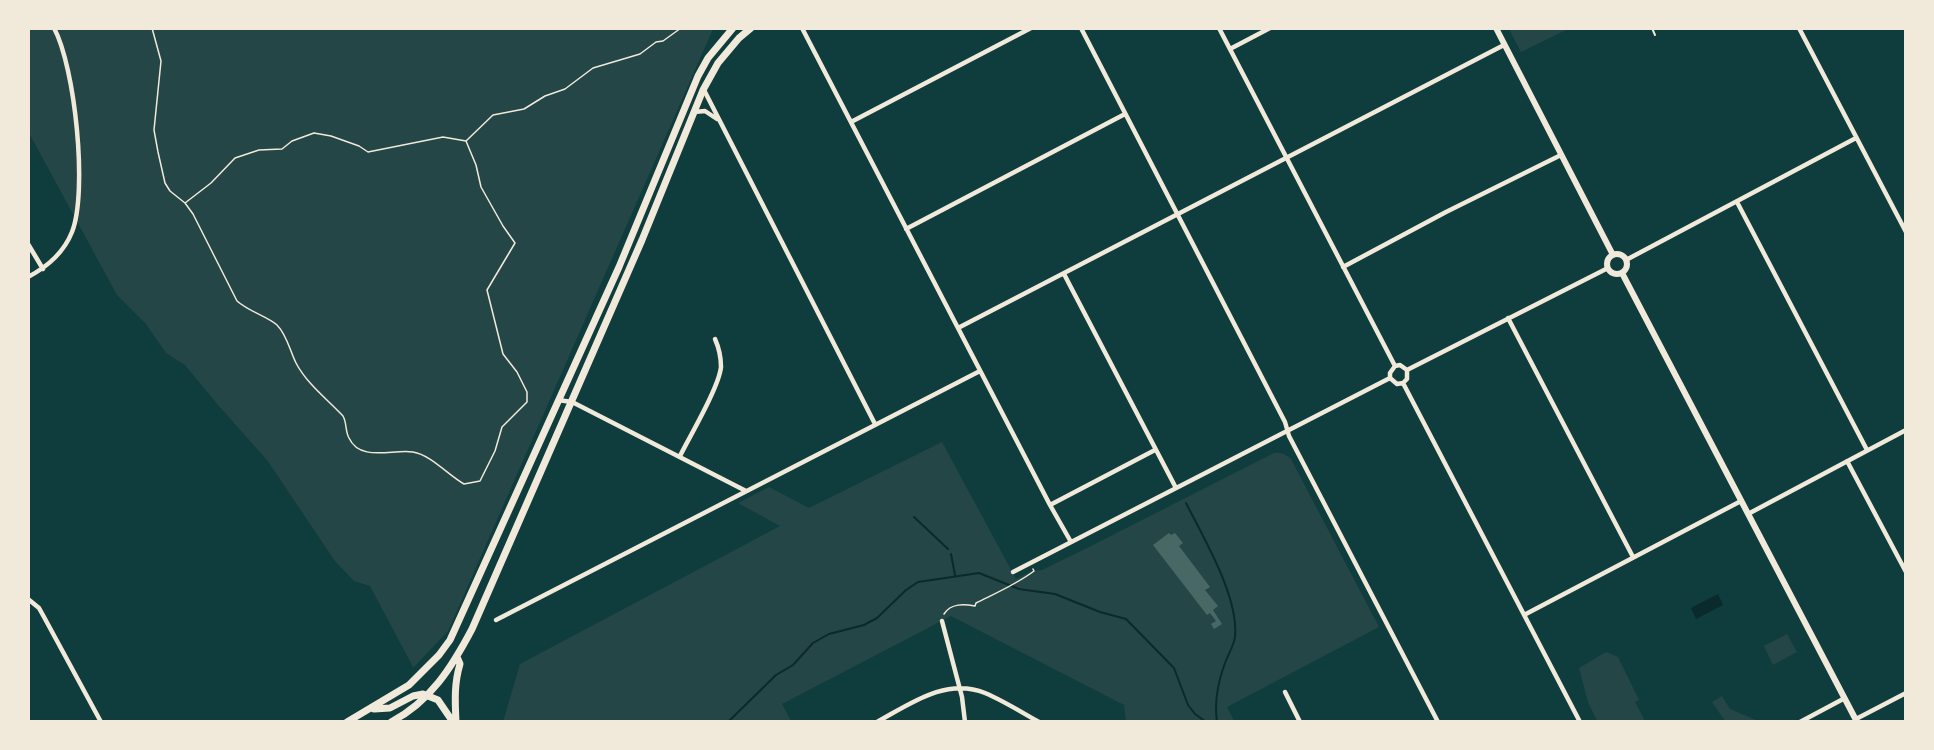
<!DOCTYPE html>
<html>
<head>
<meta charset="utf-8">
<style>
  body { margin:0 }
  #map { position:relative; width:1934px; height:750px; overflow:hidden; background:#0f3d3e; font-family:Lora,serif }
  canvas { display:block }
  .frame { position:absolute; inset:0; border:30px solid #f1e9da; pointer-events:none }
</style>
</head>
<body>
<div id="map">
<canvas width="1934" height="750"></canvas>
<div class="frame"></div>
</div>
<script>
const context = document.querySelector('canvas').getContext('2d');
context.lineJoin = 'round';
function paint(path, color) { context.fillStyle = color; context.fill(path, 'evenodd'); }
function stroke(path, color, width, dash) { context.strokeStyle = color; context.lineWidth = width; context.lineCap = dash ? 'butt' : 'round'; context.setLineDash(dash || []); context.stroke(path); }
paint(new Path2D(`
  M28 29H713L448 631 414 667H413L370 586 354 581 335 561 267 460 218 405 185 365 166 353 146 324 117 295 29 133Z
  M1509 29H1568L1521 52Z
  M942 442 1016 579 1032 571 1042 570 1087 548 1274 453C1281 452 1285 454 1291 459L1379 627 1227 707 1234 721H1126L1124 705 951 616 782 704 791 721 503 722 520 664 780 526 738 503 769 487 809 508Z
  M1787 634 1797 652 1773 665 1764 646Z
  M1606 652 1618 657 1639 700 1635 702 1645 721H1597L1588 702 1579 668Z
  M1722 696 1730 709 1758 721H1725L1712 702Z`), '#244646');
paint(new Path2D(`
  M1718 594 1723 605 1696 619 1691 608Z`), '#0a2a2b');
stroke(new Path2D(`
  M1186 503C1204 539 1239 597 1235 637 1234 645 1228 655 1225 663 1218 682 1214 701 1217 722
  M914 517 948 549
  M951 554 955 575
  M728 722 776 675 793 665 813 643 829 634 864 625 877 618 906 590 918 582 979 573 1019 589 1055 594 1100 612 1126 619 1174 668 1188 705 1195 714 1206 722`), '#0a2a2b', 2);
paint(new Path2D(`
  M1169 533 1171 535 1175 533 1183 543 1179 546 1210 587 1205 590 1218 606 1213 610 1222 624 1214 629 1211 624 1216 621 1210 613 1207 615 1153 545Z`), '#486865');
stroke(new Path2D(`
  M152 28 161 61 154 130 158 152 165 183 170 191 185 203 193 214 237 301C248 311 268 317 277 325 287 335 290 351 296 363 307 384 327 399 343 416 347 423 345 431 349 438 360 462 392 449 413 452 431 455 448 475 464 484L480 481 495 451 502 427 527 402V392L517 372 503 354 487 290 515 243 503 226 481 187 476 165 466 141
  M466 141 493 115 524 109 545 96 565 89 593 68 640 54 656 42 663 41 681 28
  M185 203 211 183 235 158 259 150 282 149 292 141 314 133 331 136 359 146 368 152 443 137 466 141
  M944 614C951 603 964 604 975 606L976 603C996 593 1017 584 1034 571L1033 569`), '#f1e9da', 1.5);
stroke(new Path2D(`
  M1652 28 1655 35`), '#f1e9da', 2);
stroke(new Path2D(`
  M802 28 1050 505 1071 542
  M1081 28 1285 422 1289 436 1326 507 1438 722
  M1219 28 1395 366
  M1799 28 1906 232
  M1230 49 1270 28
  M704 90 875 424
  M694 112 705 111 717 119
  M851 122 1031 28
  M1737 202 1867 450
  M906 229 1125 114
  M28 244 43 269
  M1626 260 1856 138
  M1343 267 1446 212 1561 155
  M1064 274 1176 488
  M28 277C47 267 64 252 72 232 88 191 75 67 54 28
  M1508 318 1633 557
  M958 328 1504 45
  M1395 366 1400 365 1407 370V379L1403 383
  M1395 366 1390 373V378L1397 384 1403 383
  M1407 370 1608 268
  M1403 383 1580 722
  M558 400 572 402 580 406 746 491
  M680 456C690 436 719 387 721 367 721 357 719 348 715 339
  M1847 461 1906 572
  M1050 505 1155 450
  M1748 514 1906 430
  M1013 572 1390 378
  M28 599 39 608 44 617 101 722
  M1524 615 1741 501
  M496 620 980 371
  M942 621 962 697 965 722
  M1285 692 1300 722
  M1856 719 1906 693
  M877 722C910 704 946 677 985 693 1004 701 1021 712 1039 722
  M1800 722 1845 698`), '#f1e9da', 4.5);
stroke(new Path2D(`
  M1496 28 1613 255
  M1607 264a10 10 0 1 1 20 0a10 10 0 1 1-20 0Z
  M1622 273 1857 722`), '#f1e9da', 6);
stroke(new Path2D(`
  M374 709 390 708 413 696 423 694 438 700 453 722
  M347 722 409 685 439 655 450 640 619 267 698 76 708 58 733 28
  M391 722C430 702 452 667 472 629L642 240 703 90 718 63 739 38 751 28
  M456 722C455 701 454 684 460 664L457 657`), '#f1e9da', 7);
</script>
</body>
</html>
